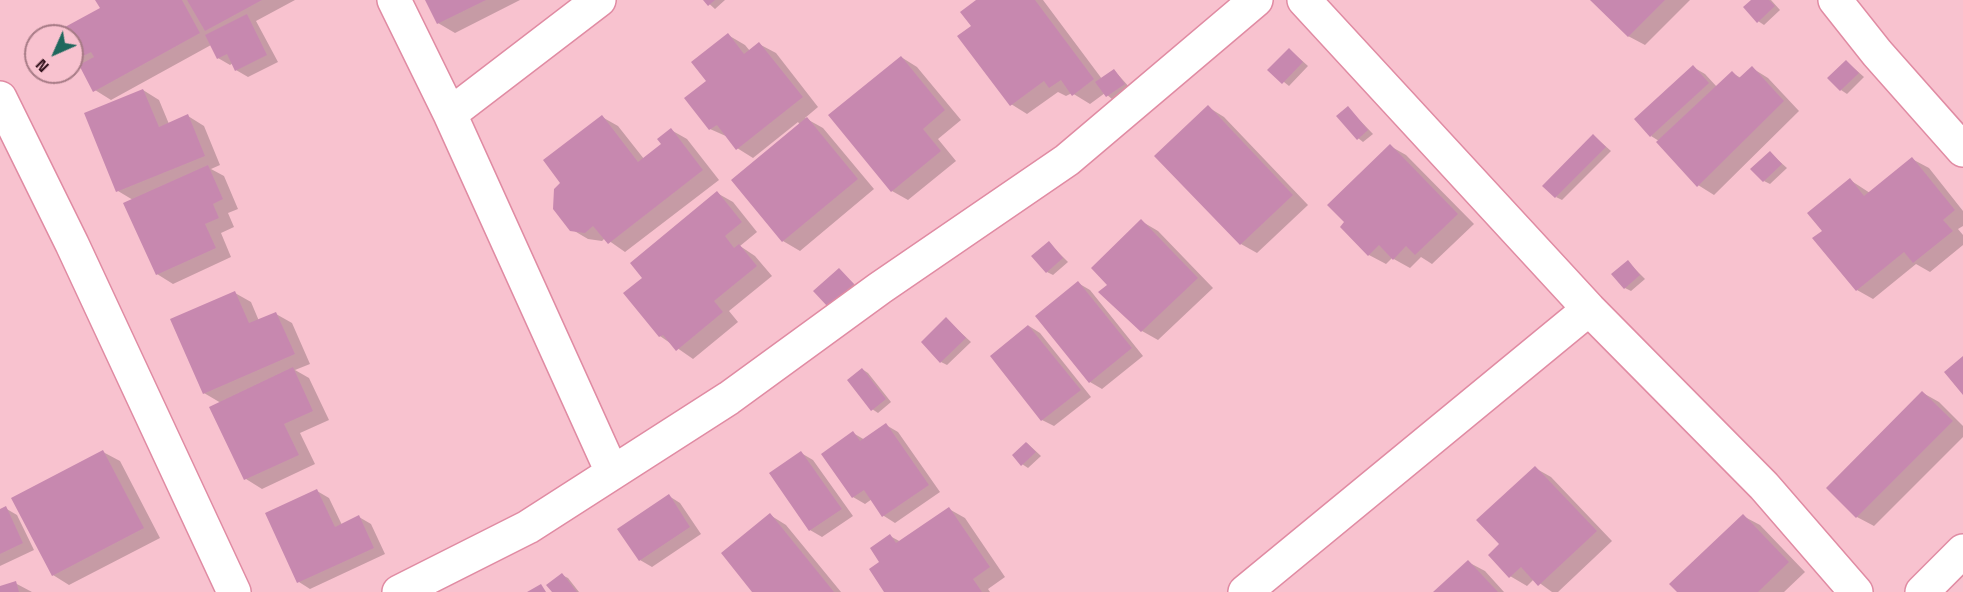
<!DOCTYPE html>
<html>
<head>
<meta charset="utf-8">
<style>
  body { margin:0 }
  #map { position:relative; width:1963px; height:592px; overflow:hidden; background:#f8c2cf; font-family:"Space Grotesk",sans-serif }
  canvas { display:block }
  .north { position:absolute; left:24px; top:24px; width:60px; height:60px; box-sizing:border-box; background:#f8c2cf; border:2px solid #a67a85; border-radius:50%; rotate:225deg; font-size:16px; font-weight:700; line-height:24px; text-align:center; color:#2c0d17 }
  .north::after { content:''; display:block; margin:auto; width:21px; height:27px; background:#1f675d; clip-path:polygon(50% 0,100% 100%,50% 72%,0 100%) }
</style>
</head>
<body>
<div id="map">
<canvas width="1963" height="592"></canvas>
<div class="north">N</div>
</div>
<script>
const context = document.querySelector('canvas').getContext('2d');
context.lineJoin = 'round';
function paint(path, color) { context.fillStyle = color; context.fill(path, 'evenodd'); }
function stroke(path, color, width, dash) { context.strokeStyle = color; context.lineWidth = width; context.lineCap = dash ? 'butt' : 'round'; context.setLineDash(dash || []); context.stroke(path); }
paint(new Path2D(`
  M97 0H295L256 21 278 62 248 77 236 70 233 63 230 65 218 58 211 45 111 100 95 90 82 68 72 62V36H57L102 9Z
  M427 0H520L455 33 438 23Z
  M705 0H725L715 9Z
  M979 0H1043L1102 79 1114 70 1130 88 1113 100 1105 93 1090 104 1072 93 1066 96 1058 92 1027 114 1011 104 973 26Z
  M1593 0H1690L1645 45 1628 36Z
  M1753 0H1771L1780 10 1764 25 1758 21Z
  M728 35 745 45 750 51 759 44 776 53 818 107 805 118 823 128 874 189 800 251 783 241 733 180 800 125 798 122 753 158 737 148 728 137 710 129 686 99 708 81Z
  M1289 49 1308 66 1289 86 1269 70Z
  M901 57 917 67 961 120 938 139 956 161 908 200 892 191Z
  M1847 62 1864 77 1847 94 1841 90Z
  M1693 67 1705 74 1717 87 1732 73 1741 78 1752 68 1768 78 1799 111 1714 195 1698 185 1659 141 1651 136Z
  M143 90 159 100 169 124 188 116 204 126 220 165 211 169 224 176 238 209 228 213 234 227 221 233 231 257 173 284 157 274 133 200 118 191Z
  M1208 107 1224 117 1308 205 1257 253 1241 244 1157 156Z
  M1348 108 1373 134 1363 142 1358 138Z
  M602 117 618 126 644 159 663 144 671 130 687 139 719 180 625 252 605 238 602 241 588 239 571 229 563 184Z
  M1594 136 1611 151 1562 200 1556 197Z
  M1390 146 1406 155 1474 224 1432 264 1421 257 1410 268 1392 258 1386 264 1369 255 1342 227Z
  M1770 153 1787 168 1770 184 1764 181Z
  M1912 159 1929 168 1963 211V226L1958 229 1963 235V245L1930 272 1916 264 1873 299 1857 290 1824 231 1850 180 1870 193Z
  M717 193 733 202 757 232 740 246 755 256 772 276 729 311 738 322 693 359 660 336 644 278Z
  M1141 221 1158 231 1213 288 1158 340 1142 331Z
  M1049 243 1068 262 1053 275 1047 272Z
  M1628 262 1645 279 1631 291 1625 288Z
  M839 270 858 288 835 310Z
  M1078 283 1090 290 1143 356 1102 389 1090 382Z
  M235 293 251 302 259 321 276 314 292 323 310 364 295 370 309 378 329 420 300 433 315 464 262 489 246 479 211 407 221 403 204 393Z
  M946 319 971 342 947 365 941 362Z
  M1029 326 1040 333 1091 397 1054 426 1042 420Z
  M862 369 868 373 891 402 878 413 872 409Z
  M1923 393 1939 402 1963 426V437L1874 526 1857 517 1828 488Z
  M886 425 898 432 940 492 895 523 884 516 872 499 865 504 853 497V433L865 440Z
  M1027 443 1041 456 1028 468 1022 464Z
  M103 452 120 461 160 538 69 585 53 575Z
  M801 453 813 460 853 516 822 537 810 530Z
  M1535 468 1551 477 1612 541 1558 592H1552L1534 579 1527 586 1510 576 1501 544Z
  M317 491 329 498 342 525 359 517 371 524 385 554 310 589 299 582Z
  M669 496 680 503 701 534 652 567 640 560Z
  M5 508 17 515 34 550 0 566V510Z
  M949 509 965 518 1005 577 988 589 990 592H886L881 562 890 536 901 542Z
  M770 515 786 525 841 592H754Z
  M1743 516 1760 525 1805 572 1784 592H1679Z
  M1468 562 1485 571 1504 592H1436Z
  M562 575 568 578 579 592H554Z
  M15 583 32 592H0V588Z`), '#0003');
paint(new Path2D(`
  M95 0H182L200 33 93 92 79 65 94 57 91 52 72 62V36H56L54 33 100 8Z
  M187 0H262L205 31Z
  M425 0H486L437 24Z
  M703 0H715L708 6Z
  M976 0H1035L1094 79 1072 96 1061 80 1049 88 1044 81 1010 106 957 36 971 26 960 12Z
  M1590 0H1665L1628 37Z
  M1751 0H1769L1775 6 1757 23 1743 7Z
  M247 14 267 55 235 71 227 54 217 59 205 35Z
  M728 33 744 54 759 42 803 97 736 150 717 125 709 130 684 98 706 81 691 62Z
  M1289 48 1303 62 1282 84 1267 70Z
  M901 56 945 110 923 129 941 151 891 192 828 115Z
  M1846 60 1859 73 1840 91 1827 78Z
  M1693 65 1709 83 1650 137 1634 119Z
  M1752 66 1784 101 1697 187 1656 142 1732 71 1739 78Z
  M1114 69 1125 84 1106 97 1095 82Z
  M143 89 159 127 188 114 205 156 116 192 84 113Z
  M1208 105 1293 195 1240 245 1154 156Z
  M1348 106 1368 130 1357 140 1336 116Z
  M602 115 638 162 661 144 657 139 671 128 703 170 608 244 593 226 585 233 570 231 553 209 554 189 560 183 543 160Z
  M807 117 858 179 782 242 731 180Z
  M1593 134 1606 147 1555 198 1542 186Z
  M1390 144 1458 214 1415 255 1406 246 1393 260 1379 245 1368 256 1340 227 1344 222 1327 205Z
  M1770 151 1782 164 1763 182 1750 169Z
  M1912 157 1955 210 1943 220 1953 231 1913 263 1904 252 1856 291 1812 238 1822 231 1807 213 1850 178 1864 196Z
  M208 165 223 199 213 204 219 218 205 224 216 248 156 275 123 203Z
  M717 191 742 222 725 236 734 248 739 244 757 266 714 301 723 312 676 351 663 335 659 337 623 293 642 278 630 263Z
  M1141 219 1198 278 1141 332 1098 292 1107 285 1091 268Z
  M1049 241 1063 258 1046 273 1031 256Z
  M1628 260 1640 275 1624 289 1611 274Z
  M839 268 854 284 828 307 813 291Z
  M1078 281 1132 348 1089 383 1035 316Z
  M235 291 249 323 276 312 295 354 203 394 170 319Z
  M946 317 966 338 940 363 921 342Z
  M1028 325 1081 390 1041 421 990 356Z
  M1963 356V395L1944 372Z
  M293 367 313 411 284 424 299 455 244 480 209 407Z
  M862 368 886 399 871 411 847 380Z
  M1922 391 1953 421 1856 518 1826 488Z
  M886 423 929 485 882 517 864 490 852 498 821 454 853 431 860 441Z
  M1026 442 1036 452 1021 466 1012 455Z
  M103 450 144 528 52 576 11 498Z
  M801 451 842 509 809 531 769 473Z
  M1535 466 1597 531 1538 586 1521 567 1509 578 1488 555 1499 544 1476 520Z
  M317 489 335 527 359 515 374 548 297 583 265 513Z
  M669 494 690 527 639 561 617 529Z
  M6 506 23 543 0 554V509Z
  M949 507 990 567 973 579 982 592H884L869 569 879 562 870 548 890 534 896 543Z
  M770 513 834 592H752L721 553Z
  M1743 514 1789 562 1758 592H1677L1669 584Z
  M1468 560 1498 592H1433Z
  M562 573 577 592H552L546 585Z
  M16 581 19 592H0V586Z
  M541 584 546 592H527Z`), '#c788af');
const minor = new Path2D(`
  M394 0 450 114 612 472
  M1304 0 1589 309 1764 486 1856 592
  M1835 0 1877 53 1963 150
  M0 98 72 244 234 592
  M450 114 599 0
  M399 592 528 527 729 398 880 288 1067 160 1256 0
  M1245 592 1589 309
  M1922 592 1963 551`);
stroke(minor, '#e08ba3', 36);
stroke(minor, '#fff', 33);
</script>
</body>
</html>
